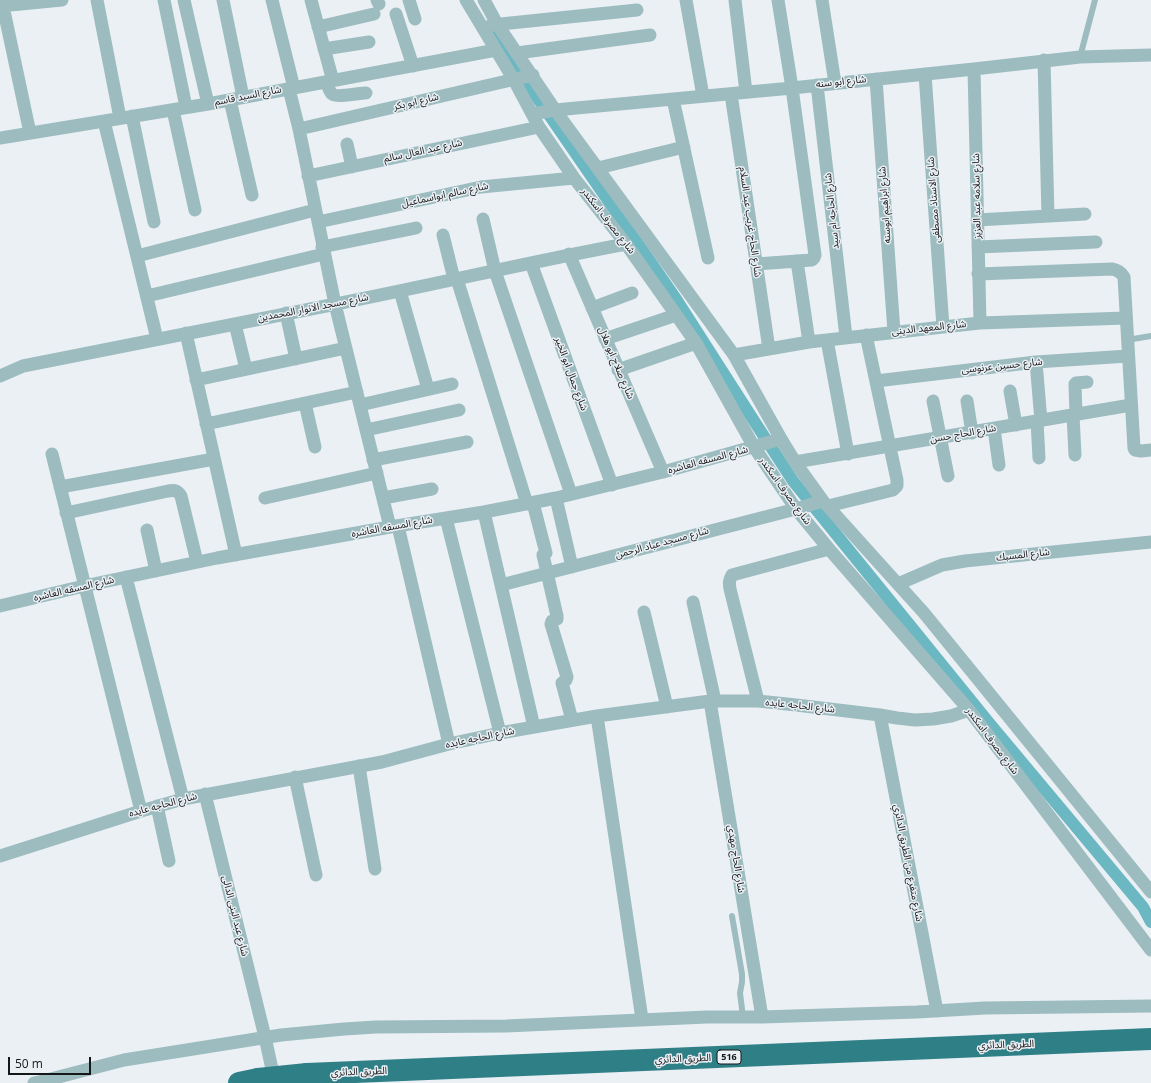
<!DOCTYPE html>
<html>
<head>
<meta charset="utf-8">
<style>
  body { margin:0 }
  #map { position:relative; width:1151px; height:1083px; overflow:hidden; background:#ebf0f5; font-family:"Open Sans",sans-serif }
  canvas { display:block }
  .scale { position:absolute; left:8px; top:1057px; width:83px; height:18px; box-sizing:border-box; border:2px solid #161719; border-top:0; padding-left:5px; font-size:12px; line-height:14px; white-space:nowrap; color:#161719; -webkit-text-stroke:3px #ebf0f5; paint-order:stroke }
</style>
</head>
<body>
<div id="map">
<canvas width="1151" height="1083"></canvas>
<div class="scale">50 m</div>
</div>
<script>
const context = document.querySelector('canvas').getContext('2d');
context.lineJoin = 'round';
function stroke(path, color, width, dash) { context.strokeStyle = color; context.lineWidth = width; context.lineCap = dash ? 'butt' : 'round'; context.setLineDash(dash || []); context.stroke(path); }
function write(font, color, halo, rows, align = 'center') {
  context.font = font + ' "Open Sans","Noto Sans Arabic",sans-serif'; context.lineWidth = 3; context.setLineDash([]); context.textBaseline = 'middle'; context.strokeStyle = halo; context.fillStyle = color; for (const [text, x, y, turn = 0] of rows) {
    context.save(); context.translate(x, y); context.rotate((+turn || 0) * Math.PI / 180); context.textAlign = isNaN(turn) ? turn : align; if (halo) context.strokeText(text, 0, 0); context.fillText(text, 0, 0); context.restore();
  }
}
stroke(new Path2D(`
  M490 29 676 299 756 424 793 481 990 724 1143 907 1151 922`), '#6bb7c2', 12);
stroke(new Path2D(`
  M1080 57 1095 0
  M1127 340 1151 336
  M732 916 742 974V982L740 993 743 1017`), '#9cbcbf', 6);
stroke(new Path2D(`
  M97 0 120 118
  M164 0 186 107
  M184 0 208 104
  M223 0 243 97
  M272 0 294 88
  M311 0 333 81
  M377 0 379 4
  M409 0 415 19
  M466 0 514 80 539 127 574 178 626 244 696 343 754 447 796 509 829 549 969 710 1151 950
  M484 0 497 24 555 110 734 355 781 439 795 462 823 501 924 613 1151 892
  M686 0 703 96
  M735 0 746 92
  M822 0 835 83
  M0 6 62 0
  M3 6 30 133
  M396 14 413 66
  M491 25 637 10
  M318 27 374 14
  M324 49 369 42
  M517 53 650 35
  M1044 60 1048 216
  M974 69 980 323
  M925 74 943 327
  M876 79 894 332
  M326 82C328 85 329 91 332 94 337 98 359 93 366 93
  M817 85 846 337
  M289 89 299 129 335 304 390 527
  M731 94 769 349
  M673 99 708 258
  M230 100 252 195
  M173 110 195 210
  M532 114 555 110 792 88 974 69 1080 57 1151 55
  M132 116 154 222
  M104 121 157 339
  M299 129 533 75
  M0 138 208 104 496 50
  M347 144 352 167
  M598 168 684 147
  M308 176 539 127
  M483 219 495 271 571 494
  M977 220 1085 214
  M318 222 481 187 574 178
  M443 235 454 279
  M322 247 416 228
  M978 247 1096 242
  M569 254 663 472
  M137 256 315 210
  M797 261 809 342
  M531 263 612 485
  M756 264 812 260 814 258 815 255 792 88 778 0
  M978 274 1112 269C1118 270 1121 272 1124 277L1134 448 1135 450 1141 451 1151 450
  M457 279 527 504
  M400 291 428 389
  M147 296 324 254
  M592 308 632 293
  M286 313 296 359
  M235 324 246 369
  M186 333 236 555
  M605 339 676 315
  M827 340 848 454
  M734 355 809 342 943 327 980 323 1126 318
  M1036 362 1041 421
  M618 370 696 343
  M0 376 23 366C127 345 232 325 336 304 433 285 529 262 626 244
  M196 380 346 348
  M876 381 1036 362 1128 356
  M1010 391 1016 425
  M933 401 948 476
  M967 401 972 433
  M305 403 315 447
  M360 405 452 384
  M1076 414 1075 384 1076 383 1087 382
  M1073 415 1075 455
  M1037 421 1039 458
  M206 424 357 392
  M994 429 999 465
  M366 430 459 410
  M52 454 141 811
  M373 460 467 442
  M795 462 1131 405
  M60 487 214 459
  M265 498 377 473
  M383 498 432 489
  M556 498 572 567
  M533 503 546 553 543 555 557 616V619L552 621 551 624 567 677 566 680 562 683 572 720
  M828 506 893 490 897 486V480L866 335
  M484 512 534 727
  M66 513 168 491C175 490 177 490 181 496L197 562
  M446 518 500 733
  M398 526 449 744
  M147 530 156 571
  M126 577 183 799
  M898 584 942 565 965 561 1151 542
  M501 585 796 509 823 501
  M693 602 715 701
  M0 606 84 586 217 558 390 527 484 512 556 498 663 472 781 439
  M644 612 667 707
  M710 701 762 1017
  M758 701 730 589C729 583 729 580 732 575L829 549
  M880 715 937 1011
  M597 716 642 1019
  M359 766 375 869
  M295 777 316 875
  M205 794 265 1037 275 1083
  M157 806 169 861
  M0 856 141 811 183 799 382 762 449 744 500 733 597 716 710 701H758L796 705 880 715 897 718 915 720 933 719 951 716 969 710
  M34 1083 43 1081 124 1060 281 1035 344 1029 376 1027 506 1026 707 1017H762L917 1012 985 1008 1151 1006`), '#9cbcbf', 13);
stroke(new Path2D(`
  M307 1074 1151 1039
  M239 1083 258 1079`), '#2f7f87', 22);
stroke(new Path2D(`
  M258 1079 307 1074`), '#2f7f87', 22);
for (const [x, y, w] of [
  [729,1057,24]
]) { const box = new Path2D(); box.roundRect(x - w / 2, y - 7, w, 14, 3); context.fillStyle = '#ebf0f5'; context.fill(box); stroke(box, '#161719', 1); }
write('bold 9px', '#161719', null, [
  ["516",729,1057]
]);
write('10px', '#161719', '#ebf0f5', [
  ["شارع ابو سنه",841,82,-6],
  ["شارع السيد قاسم",248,96,-11],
  ["شارع ابو بكر",416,102,-13],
  ["شارع عبد العال سالم",423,151,-12],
  ["شارع سالم ابواسماعيل",445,195,-12],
  ["شارع سلامه عبد العزيز",977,196,-91],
  ["شارع الاستاذ مصطفى",934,200,-94],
  ["شارع ابراهيم ابوسنه",885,205,-94],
  ["شارع الحاجه ام سيد",832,211,-96],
  ["شارع مصرف اسكندر",608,221,52],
  ["شارع الحاج غريب عبد السلام",750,222,82],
  ["شارع مسجد الانوار المحمدين",313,308,-11],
  ["شارع المعهد الدينى",929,328,-6],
  ["شارع صلاح ابو هلال",616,363,67],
  ["شارع حسين عرنوسى",1002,366,-6],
  ["شارع جمال ابو الخير",571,374,70],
  ["شارع الحاج حسن",963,434,-10],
  ["شارع المسقه العاشره",708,460,-15],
  ["شارع مصرف اسكندر",785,491,54],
  ["شارع المسقه العاشره",392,527,-10],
  ["شارع مسجد عباد الرحمن",662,543,-15],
  ["شارع المسبك",1023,555,-6],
  ["شارع المسقه العاشره",74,589,-13],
  ["شارع الحاجه عايده",800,706,6],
  ["شارع الحاجه عايده",480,738,-12],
  ["شارع مصرف اسكندر",992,741,53],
  ["شارع الحاجه عايده",163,805,-15],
  ["شارع الحاج مهدي",736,859,81],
  ["شارع متفرع من الطريق الدائري",908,863,79],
  ["شارع عبد البنى الدالى",235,916,76],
  ["الطريق الدائري",1006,1045,-2],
  ["الطريق الدائري",683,1059,-2],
  ["الطريق الدائري",359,1072,-2]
]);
</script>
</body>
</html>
